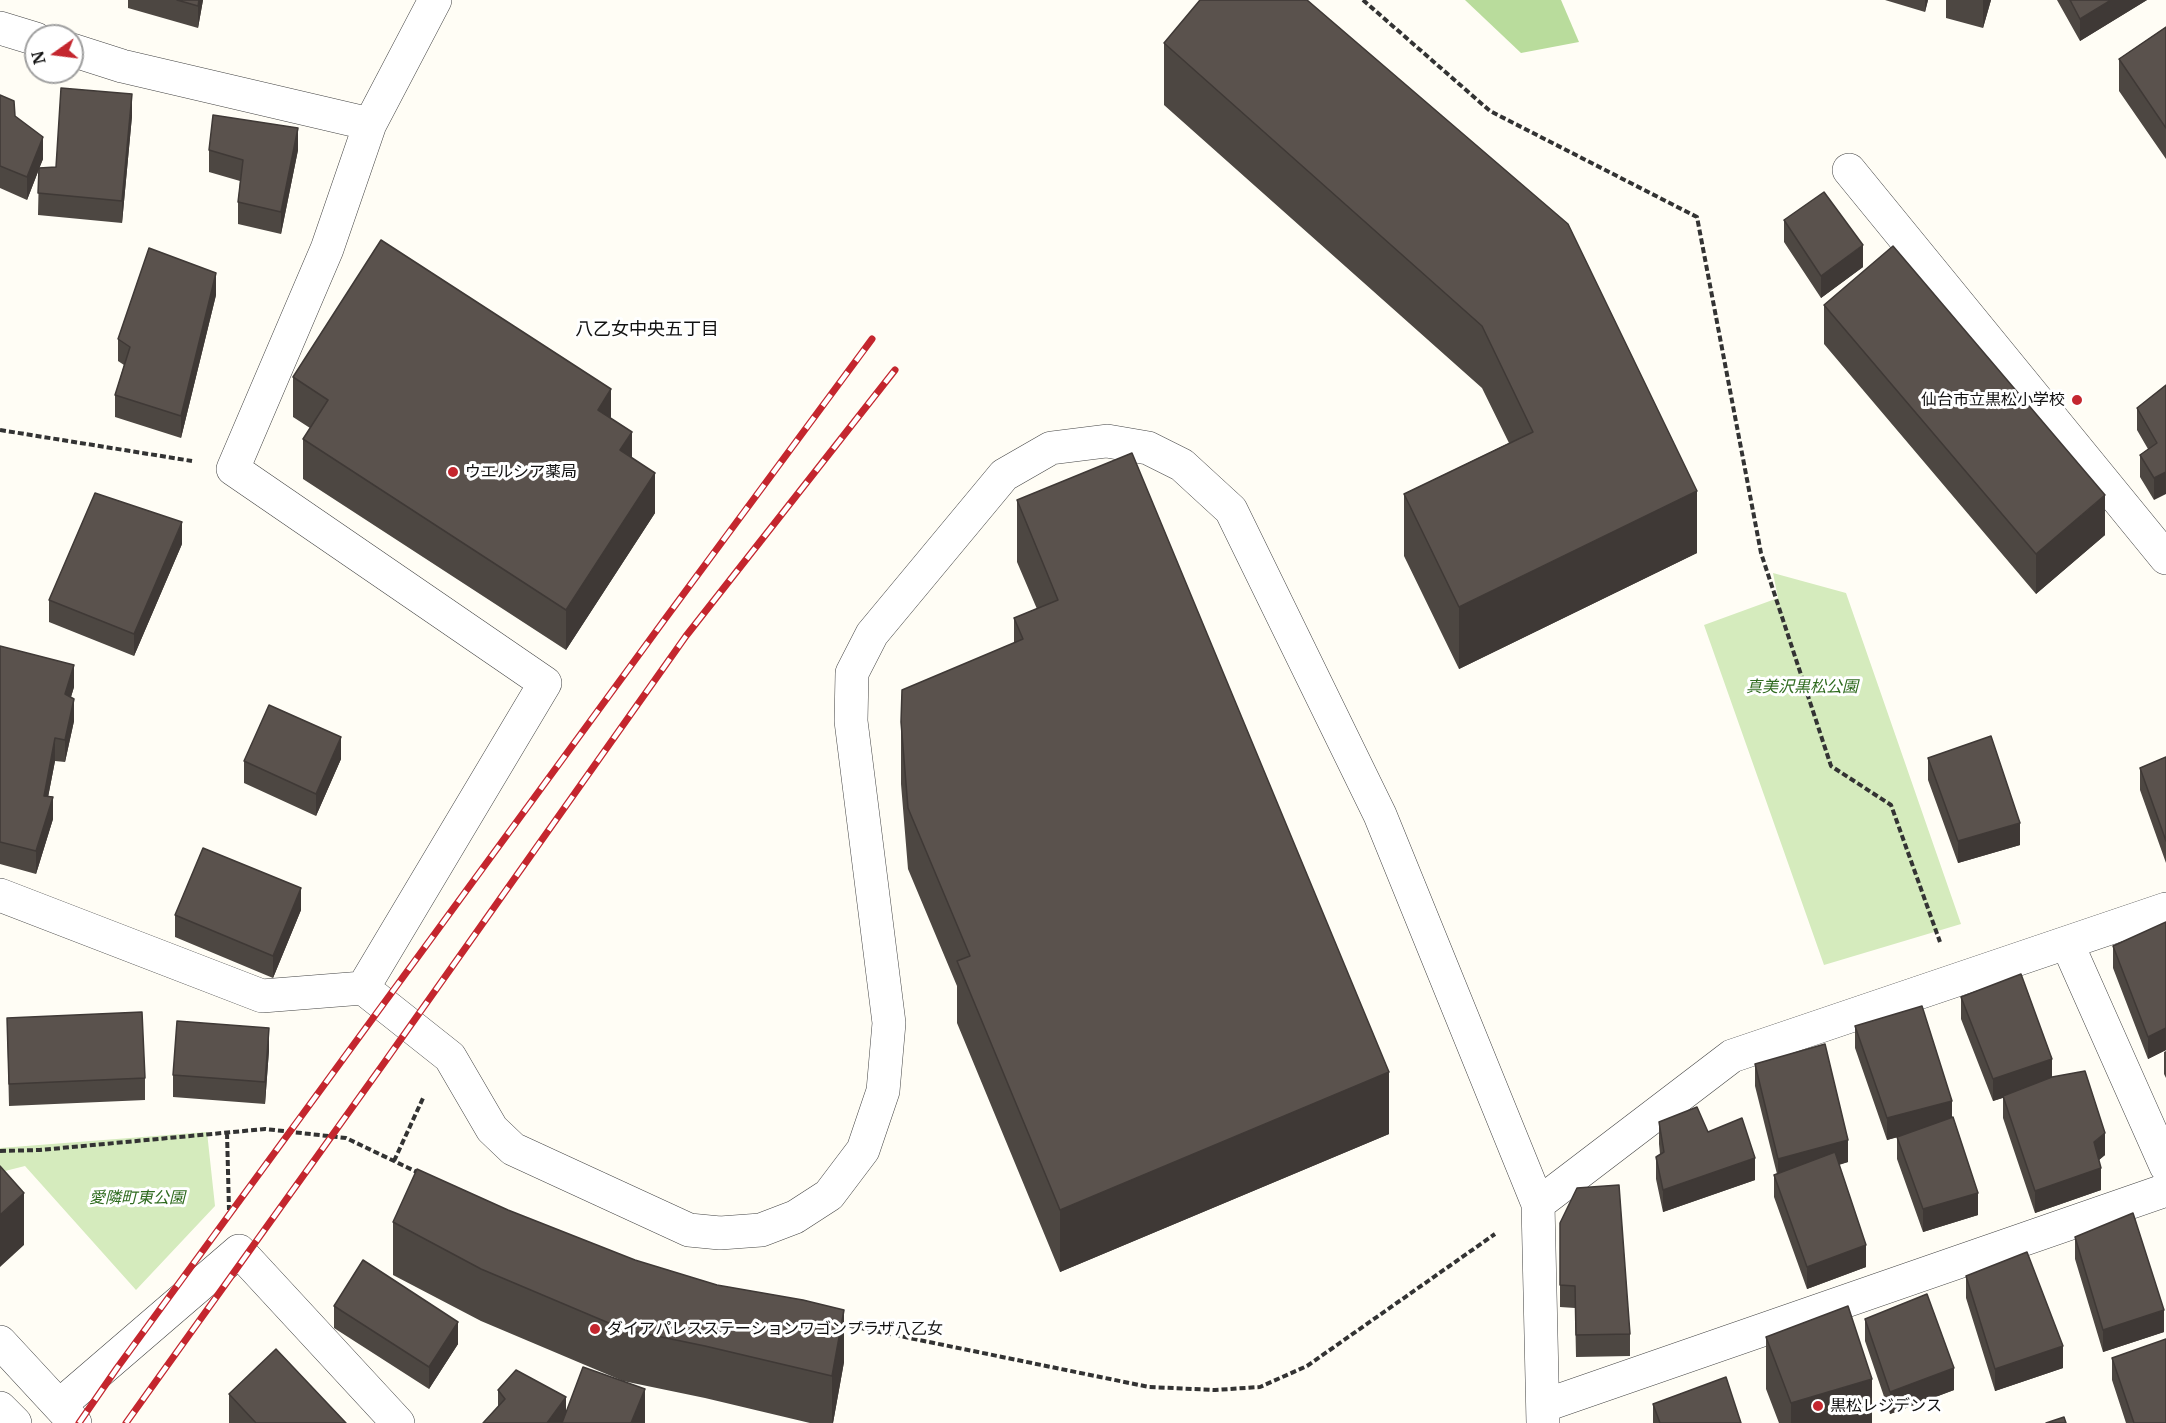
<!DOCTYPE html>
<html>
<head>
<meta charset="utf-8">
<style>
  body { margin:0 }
  #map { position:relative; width:2166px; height:1423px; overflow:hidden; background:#fffdf5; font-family:Merriweather,serif }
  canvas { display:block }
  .north { position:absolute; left:24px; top:24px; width:60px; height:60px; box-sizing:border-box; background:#fff; border:2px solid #a0a0a0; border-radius:50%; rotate:256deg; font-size:16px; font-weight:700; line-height:24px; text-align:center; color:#111 }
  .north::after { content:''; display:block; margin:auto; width:21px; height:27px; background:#c4262e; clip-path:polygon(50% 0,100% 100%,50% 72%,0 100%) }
</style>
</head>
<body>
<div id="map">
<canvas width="2166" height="1423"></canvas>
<div class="north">N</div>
</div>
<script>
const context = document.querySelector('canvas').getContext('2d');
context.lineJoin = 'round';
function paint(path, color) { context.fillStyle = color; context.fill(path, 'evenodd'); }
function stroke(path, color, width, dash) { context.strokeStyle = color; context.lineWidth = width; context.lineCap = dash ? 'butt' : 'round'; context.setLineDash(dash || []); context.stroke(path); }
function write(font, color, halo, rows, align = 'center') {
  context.font = font + ' Merriweather,"Noto Sans JP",serif'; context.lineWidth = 6; context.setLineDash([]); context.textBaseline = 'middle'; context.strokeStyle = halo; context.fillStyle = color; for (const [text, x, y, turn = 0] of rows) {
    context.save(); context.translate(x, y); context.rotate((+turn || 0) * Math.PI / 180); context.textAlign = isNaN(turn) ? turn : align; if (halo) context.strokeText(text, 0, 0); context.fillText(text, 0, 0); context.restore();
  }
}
paint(new Path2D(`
  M1773 573 1846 593 1961 924 1824 965 1704 625 1778 598Z
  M207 1132 215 1206 136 1290 25 1166 1 1172 0 1171V1148Z`), '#d5ebbd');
paint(new Path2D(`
  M1465 0H1561L1579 42 1521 53Z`), '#b9dc9c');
const street = new Path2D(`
  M0 28 36 39
  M72 50 122 66 370 124
  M1849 170 2166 558
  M0 895 262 996 363 988 545 683 233 469 327 249 370 124 435 0
  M2067 943 2166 1166
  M363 988 450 1057 492 1129 513 1149 689 1230 720 1233 761 1230 795 1217 829 1195 863 1150 883 1091 889 1023 851 721 852 673 872 634 1004 475 1051 448 1107 441 1148 448 1182 465 1231 510 1380 815 1538 1204 1543 1423
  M1538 1204 1732 1056 2166 909
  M0 1342 75 1423
  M60 1405 239 1251 398 1423
  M1543 1406 2166 1190
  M0 1408 15 1423`);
stroke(street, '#444', 34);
stroke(new Path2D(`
  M1363 0 1490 111 1697 217 1761 553 1831 766 1891 805 1940 942
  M0 430 192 461
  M227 1133 229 1210
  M0 1151 40 1150 265 1129 346 1138 419 1173
  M394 1161 424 1096
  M841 1324 1149 1387 1215 1390 1260 1387 1307 1366 1495 1234`), '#333', 4, [6, 3]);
stroke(street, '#fff', 33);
const rail = new Path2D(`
  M79 1423 117 1368 665 619 872 339
  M126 1423 384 1063 686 636 895 370`);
stroke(rail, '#c4262e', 7);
stroke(rail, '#fff', 4.5, [14]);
paint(new Path2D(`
  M128 0H203L198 28 128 8Z
  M1885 0H1928L1925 12Z
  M1946 0H1991L1983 28 1946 18Z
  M2057 0H2147L2080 41Z
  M2166 27V159L2119 91V59Z
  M1164 43 1697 491V553L1459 669 1404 556V494L1509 443 1482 388 1164 105Z
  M0 95 15 116 43 159 39 168 56 167 132 116 122 223 38 215 39 169 27 200 0 188Z
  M209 150H298L281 234 238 224V202L240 181 209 172Z
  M1784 220 1863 267 1821 298 1784 242Z
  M216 295 181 438 115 417V395L124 365 118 361V339Z
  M1824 305 2105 535 2036 594 1824 344Z
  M293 377 611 418 632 458 655 513 566 650 303 479V439L310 428 293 417Z
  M2166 385 2154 500 2140 477V455L2148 449 2137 430V408Z
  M1017 500 1389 1134 1060 1272 957 1023V986L908 869 901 784V722L1014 643V618L1037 609 1017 562Z
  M182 544 134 656 49 622V600Z
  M0 646 74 687 71 697 74 721 65 762 55 761 48 797 53 819 36 874 0 864Z
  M2166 757V863L2140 790V768Z
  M1928 758 2020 845 1958 863 1928 780Z
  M341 759 316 816 244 783V761Z
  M301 910 273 978 175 937V915Z
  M2166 922V1050L2148 1059 2113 968V946Z
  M1961 997 2052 1077 2105 1155 2099 1160 2101 1190 2035 1213 2003 1118V1098L1993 1101 1961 1019Z
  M7 1018 145 1078V1100L9 1106Z
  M1855 1026 1952 1118 1978 1215 1923 1232 1897 1159V1137L1887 1140 1855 1048Z
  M269 1050 265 1104 173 1097V1075Z
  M2166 1051V1078L2164 1074V1052Z
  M1755 1064 1848 1162 1839 1165 1866 1267 1807 1289 1774 1197V1175L1777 1174 1755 1086Z
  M1659 1122 1708 1132 1755 1180 1663 1212 1656 1179V1157L1660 1154 1659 1144Z
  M393 1222 844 1362 833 1423H810L705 1398 623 1381 481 1321 393 1275Z
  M1560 1223 1630 1334V1356L1576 1357 1575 1308 1560 1307Z
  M2075 1237 2164 1332 2103 1352 2075 1259Z
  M1966 1276 2063 1368 1995 1391 1966 1298Z
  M334 1306 458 1344 429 1389 334 1328Z
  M1865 1319 1954 1390 1890 1414 1865 1341Z
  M1766 1337 1872 1423H1779L1766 1389Z
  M2112 1358 2166 1423H2126L2112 1380Z
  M498 1390 566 1410 645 1423 498 1406Z
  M229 1394 346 1423H229Z
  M1653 1404 1741 1423H1653Z`), '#4d4742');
paint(new Path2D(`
  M199 0H203L198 28V6Z
  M1925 0H1928L1925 12Z
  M1983 0H1991L1983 28Z
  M2111 0H2147L2080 41V19Z
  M132 94V116L122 223V201Z
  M298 128V150L281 234V212Z
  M43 137V159L27 200V177Z
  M1863 245V267L1821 298V276Z
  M216 273V295L181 438V416Z
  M611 389V429L598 410Z
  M632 432V472L620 450Z
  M2166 472V494L2154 500V478Z
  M655 473V513L566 650V610Z
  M1697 491V553L1459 669V607Z
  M2105 495V535L2036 594V554Z
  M182 522V544L134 656V634Z
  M74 665V687L65 716V694Z
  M74 699V721L65 762V740Z
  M341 737V759L316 816V794Z
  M55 738V761L44 818V796Z
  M53 797V819L36 874V851Z
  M2020 823V845L1958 863V841Z
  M301 888V910L273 978V956Z
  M269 1028V1050L265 1104V1082Z
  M2166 1028V1050L2148 1059V1037Z
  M2052 1059V1081L1993 1101V1079Z
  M1389 1072V1134L1060 1272V1210Z
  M1952 1101V1123L1887 1140V1118Z
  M2105 1133V1155L2094 1164V1142Z
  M1848 1140V1162L1778 1181V1159Z
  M1755 1158V1180L1663 1212V1190Z
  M2101 1168V1190L2035 1213V1191Z
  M24 1193V1245L0 1267V1215Z
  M1978 1193V1215L1923 1232V1209Z
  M1866 1245V1267L1807 1289V1267Z
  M844 1310V1362L833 1423H832V1376Z
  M2164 1310V1332L2103 1352V1330Z
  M458 1322V1344L429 1389V1367Z
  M2063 1346V1368L1995 1391V1369Z
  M1954 1368V1390L1890 1414V1392Z
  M1872 1379V1423H1791V1403Z
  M645 1389V1423H631Z
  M566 1397V1419L564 1423H547Z`), '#3f3936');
const building = new Path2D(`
  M177 0H199L198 6Z
  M1200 0H1307L1568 224 1697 491 1459 607 1404 494 1533 432 1482 326 1164 43Z
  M2070 0H2111L2080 19Z
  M2166 27V128L2119 59Z
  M61 88 132 94 122 201 38 193 39 168 56 167Z
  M0 95 14 101 15 116 43 137 27 177 0 166Z
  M213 115 298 128 281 212 238 202 243 160 209 150Z
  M1824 192 1863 245 1821 276 1784 220Z
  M381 240 611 389 598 410 632 432 620 450 655 473 566 610 303 439 328 400 293 377Z
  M1893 246 2105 495 2036 554 1824 305Z
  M149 248 216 273 181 416 115 395 130 347 118 339Z
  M2166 385V472L2154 478 2140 455 2157 443 2137 408Z
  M1132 453 1389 1072 1060 1210 957 961 970 956 908 808 901 722 902 690 1023 639 1014 618 1058 600 1017 500Z
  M95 493 182 522 134 634 49 600Z
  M0 646 74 665 65 694 74 699 65 740 55 738 44 796 53 797 36 851 0 842Z
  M269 705 341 737 316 794 244 761Z
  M1991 736 2020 823 1958 841 1928 758Z
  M2166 757V841L2140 768Z
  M203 848 301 888 273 956 175 915Z
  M2166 922V1028L2148 1037 2113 946Z
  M2021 974 2052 1059 1993 1079 1961 997Z
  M1922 1006 1952 1101 1887 1118 1855 1026Z
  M142 1012 145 1078 9 1084 7 1018Z
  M177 1021 269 1028 265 1082 173 1075Z
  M1825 1044 1848 1140 1778 1159 1755 1064Z
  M2085 1071 2105 1133 2094 1142 2101 1168 2035 1191 2003 1096 2052 1077Z
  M1697 1107 1708 1132 1742 1118 1755 1158 1663 1190 1656 1157 1664 1152 1659 1122Z
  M1953 1117 1978 1193 1923 1209 1897 1137Z
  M1835 1152 1866 1245 1807 1267 1774 1175Z
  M0 1166 24 1193 0 1215Z
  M417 1169 508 1210 635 1260 717 1285 803 1300 844 1310 832 1376 705 1346 623 1329 481 1269 393 1222Z
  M1619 1185 1630 1334 1576 1335 1575 1286 1560 1285V1223L1577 1188Z
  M2133 1213 2164 1310 2103 1330 2075 1237Z
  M2027 1252 2063 1346 1995 1369 1966 1276Z
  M363 1260 458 1322 429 1367 334 1306Z
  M1927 1294 1954 1368 1890 1392 1865 1319Z
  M1848 1306 1872 1379 1791 1403 1766 1337Z
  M2166 1339V1423H2134L2112 1358Z
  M276 1349 346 1423H256L229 1394Z
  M583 1367 645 1389 631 1423H562Z
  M516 1370 566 1397 547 1423H483L505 1399 498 1390Z
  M1726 1377 1741 1423H1660L1653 1404Z
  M2064 1417 2066 1423H2046Z`);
paint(building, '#5a524d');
stroke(building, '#3f3936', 1.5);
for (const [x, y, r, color] of [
  [2077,400,6,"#c4262e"],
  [453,472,6,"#c4262e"],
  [595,1329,6,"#c4262e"],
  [1818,1406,6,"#c4262e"]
]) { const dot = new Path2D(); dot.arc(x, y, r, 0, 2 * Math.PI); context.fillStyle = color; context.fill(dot); stroke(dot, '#fff', 2); }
write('16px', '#111', '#fff', [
  ["仙台市立黒松小学校",2065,400,"right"],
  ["ウエルシア薬局",465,472],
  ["ダイアパレスステーションワゴンプラザ八乙女",607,1329],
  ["黒松レジデンス",1830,1406]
], 'left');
write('italic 16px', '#2f6b1f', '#fff', [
  ["真美沢黒松公園",1802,687],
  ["愛隣町東公園",137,1198]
]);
write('18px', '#111', '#fff', [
  ["八乙女中央五丁目",647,330]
]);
</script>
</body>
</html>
